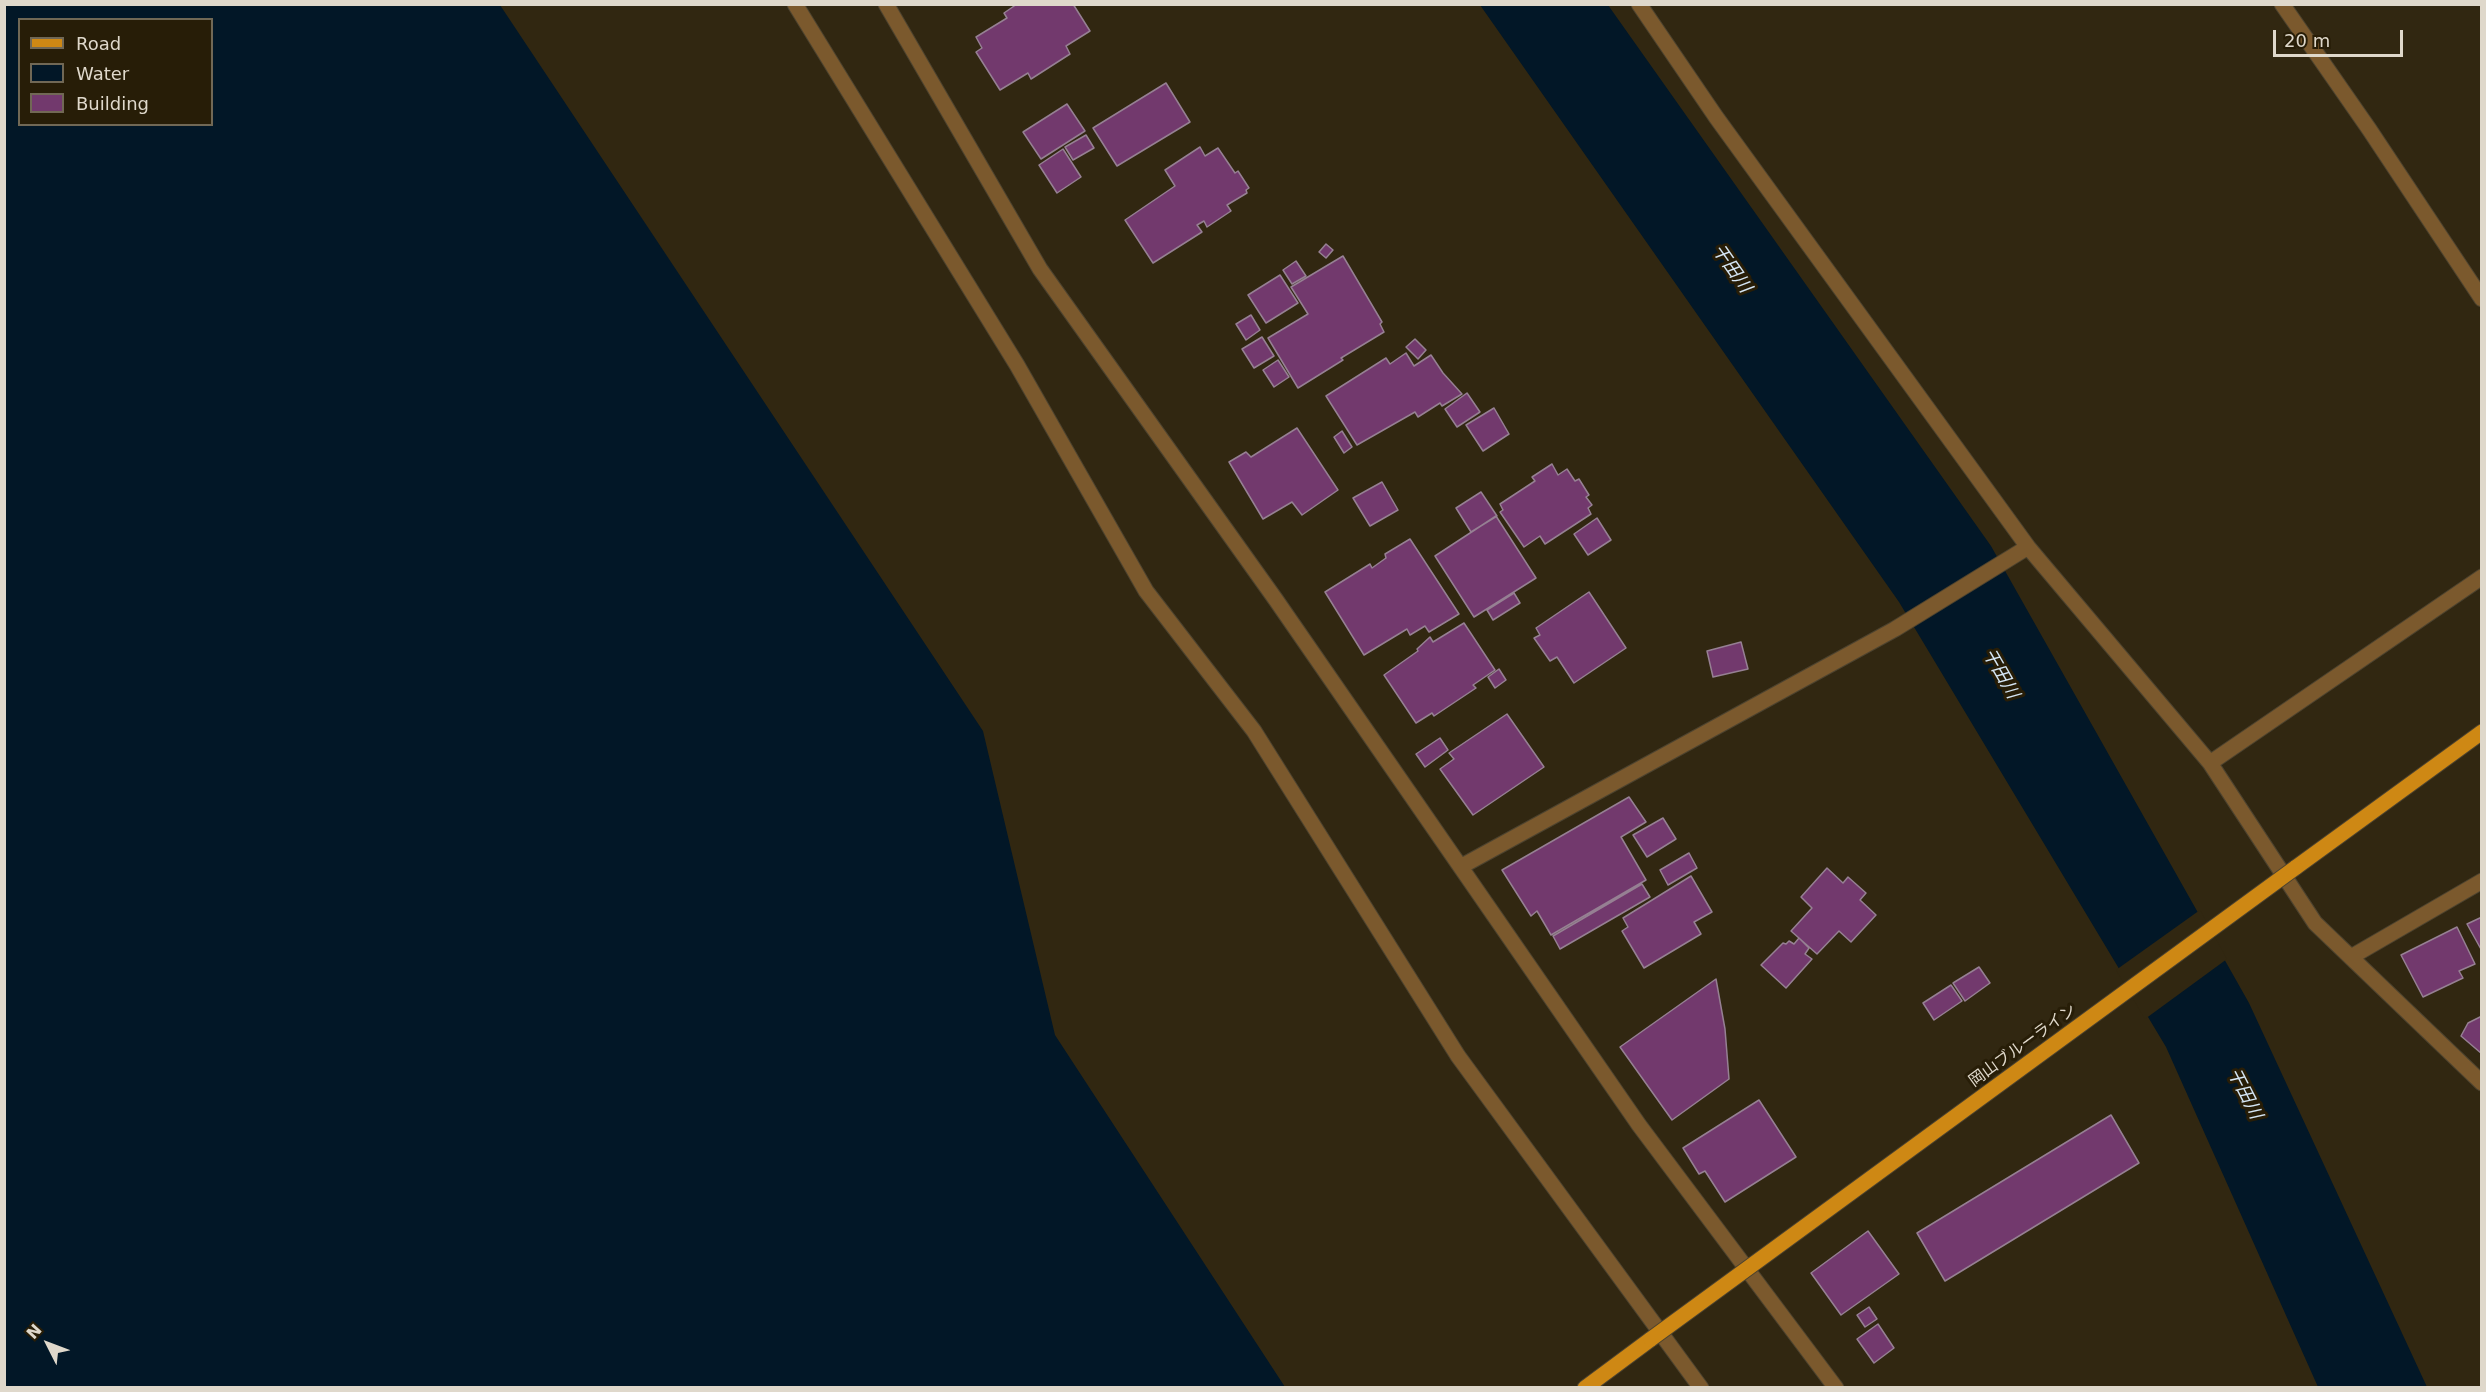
<!DOCTYPE html>
<html>
<head>
<meta charset="utf-8">
<style>
  body { margin:0 }
  #map { position:relative; width:2486px; height:1392px; overflow:hidden; background:#312711; font-family:"DejaVu Sans",sans-serif }
  canvas { display:block }
  .frame { position:absolute; inset:0; border:6px solid #dfd8cb; pointer-events:none }
  .legend { position:absolute; left:18px; top:18px; width:195px; height:108px; box-sizing:border-box; background:#271d07; border:2px solid #716855; margin:0; padding:8px 10px; list-style:none; font-size:18px; color:#dfd8cb }
  .legend li { display:flex; align-items:center; gap:12px; height:30px }
  .legend b { width:30px; border:2px solid #716855 }
  .north { position:absolute; left:18px; top:1314px; width:60px; height:60px; -webkit-text-stroke:4px #271d07; paint-order:stroke; rotate:312deg; font-size:16px; font-weight:700; line-height:24px; text-align:center; color:#dfd8cb }
  .north::after { content:''; display:block; margin:auto; width:21px; height:27px; background:#dfd8cb; clip-path:polygon(50% 0,100% 100%,50% 72%,0 100%) }
  .scale { position:absolute; left:2273px; top:30px; width:130px; height:27px; box-sizing:border-box; border:3px solid #dfd8cb; border-top:0; padding-left:8px; font-size:18px; line-height:21px; white-space:nowrap; color:#dfd8cb; -webkit-text-stroke:4px #271d07; paint-order:stroke }
</style>
</head>
<body>
<div id="map">
<canvas width="2486" height="1392"></canvas>
<div class="frame"></div>
<ul class="legend">
<li><b style="height:8px;background:#ce8814"></b>Road</li>
<li><b style="height:16px;background:#021727"></b>Water</li>
<li><b style="height:16px;background:#72396d"></b>Building</li>
</ul>
<div class="north">N</div>
<div class="scale">20 m</div>
</div>
<script>
const context = document.querySelector('canvas').getContext('2d');
context.lineJoin = 'round';
function paint(path, color) { context.fillStyle = color; context.fill(path, 'evenodd'); }
function stroke(path, color, width, dash) { context.strokeStyle = color; context.lineWidth = width; context.lineCap = dash ? 'butt' : 'round'; context.setLineDash(dash || []); context.stroke(path); }
function write(font, color, halo, rows, align = 'center') {
  context.font = font + ' "DejaVu Sans","Noto Sans JP",sans-serif'; context.lineWidth = 6; context.setLineDash([]); context.textBaseline = 'middle'; context.strokeStyle = halo; context.fillStyle = color; for (const [text, x, y, turn = 0] of rows) {
    context.save(); context.translate(x, y); context.rotate((+turn || 0) * Math.PI / 180); context.textAlign = isNaN(turn) ? turn : align; if (halo) context.strokeText(text, 0, 0); context.fillText(text, 0, 0); context.restore();
  }
}
paint(new Path2D(`
  M5 4 500 5 983 731 1055 1035 1285 1387H5ZM20 20H212V124H20Z
  M1480 5H1608L1991 546 2249 1003 2427 1387H2318L2166 1047 1899 602Z`), '#021727');
paint(new Path2D(`
  M2200 910 2227 959 2145 1019 2116 970Z`), '#312711');
const building = new Path2D(`
  M1017 4H1073L1090 31 1066 46 1070 54 1031 79 1028 73 1000 90 976 52 982 48 976 37 1007 18 1004 13Z
  M1166 83 1190 122 1117 166 1093 128Z
  M1067 104 1085 131 1041 159 1023 132Z
  M1086 135 1094 148 1073 160 1065 147Z
  M1200 147 1205 156 1218 148 1235 173 1238 171 1249 188 1246 190 1247 193 1227 205 1231 211 1207 227 1204 221 1197 225 1202 232 1153 263 1125 220 1175 186 1165 170Z
  M1063 149 1081 177 1057 193 1039 165Z
  M1326 244 1333 250 1326 258 1319 252Z
  M1343 256 1382 322 1380 324 1384 332 1341 358 1343 360 1298 388 1268 338 1308 314 1291 287Z
  M1296 261 1306 276 1292 284 1283 270Z
  M1280 275 1298 303 1266 323 1248 295Z
  M1251 315 1260 330 1246 340 1236 324Z
  M1262 337 1274 356 1254 368 1242 349Z
  M1415 339 1426 350 1418 359 1406 347Z
  M1406 353 1414 366 1431 355 1443 373 1462 394 1442 406 1440 403 1418 417 1415 412 1357 445 1326 396 1386 358 1390 364Z
  M1278 360 1289 377 1274 387 1263 370Z
  M1467 393 1480 412 1457 427 1445 409Z
  M1494 408 1509 434 1483 451 1466 425Z
  M1297 428 1338 490 1302 515 1292 502 1263 519 1229 462 1246 452 1251 457Z
  M1342 431 1352 447 1344 453 1334 437Z
  M1552 464 1558 475 1567 469 1575 481 1579 479 1589 495 1586 497 1592 505 1588 508 1591 514 1545 544 1540 536 1524 547 1500 512 1503 510 1500 504 1535 481 1532 477Z
  M1382 482 1398 510 1370 526 1353 498Z
  M1481 492 1497 516 1471 532 1456 508Z
  M1496 516 1536 578 1474 617 1435 556Z
  M1597 518 1611 540 1588 555 1574 534Z
  M1410 539 1459 614 1429 632 1425 626 1410 635 1407 629 1364 655 1325 592 1370 564 1372 568 1386 558 1385 554Z
  M1589 592 1626 648 1574 683 1557 657 1550 661 1534 638 1540 635 1536 628Z
  M1514 593 1520 603 1493 620 1487 610Z
  M1464 623 1495 670 1473 685 1476 688 1434 716 1432 713 1416 723 1384 675 1418 651 1417 649 1430 637 1433 642Z
  M1741 642 1748 669 1713 677 1707 651Z
  M1499 669 1506 680 1495 688 1488 677Z
  M1507 714 1544 767 1473 815 1440 769 1454 759 1449 753Z
  M1440 738 1448 750 1425 767 1416 754Z
  M1629 797 1646 822 1621 837 1646 880 1551 935 1537 911 1531 916 1502 870Z
  M1663 818 1676 839 1647 857 1633 835Z
  M1689 853 1697 868 1668 885 1660 870Z
  M1827 868 1843 883 1848 877 1866 893 1860 900 1876 915 1851 942 1839 931 1817 954 1791 931 1812 908 1801 897Z
  M1691 876 1712 912 1694 922 1701 934 1644 968 1622 931 1628 927 1623 918Z
  M1642 884 1650 897 1560 949 1553 936Z
  M2482 917V951L2467 924Z
  M2457 927 2475 964 2459 971 2463 978 2423 997 2401 955Z
  M1799 938 1809 948 1805 954 1812 959 1786 988 1761 965 1783 943 1786 944 1789 941 1794 944Z
  M1979 967 1990 983 1965 1001 1953 983Z
  M1716 979 1725 1029 1729 1079 1672 1120 1620 1047Z
  M1951 985 1962 1001 1934 1020 1923 1003Z
  M2482 1016V1054L2461 1036 2468 1023Z
  M1759 1100 1796 1157 1725 1202 1705 1171 1699 1174 1683 1148Z
  M2111 1115 2139 1163 1945 1281 1917 1233Z
  M1868 1231 1899 1274 1841 1315 1811 1273Z
  M1869 1307 1877 1319 1865 1327 1857 1315Z
  M1878 1324 1894 1348 1874 1363 1857 1339Z`);
paint(building, '#72396d');
stroke(building, '#968093', 1.5);
const minor = new Path2D(`
  M795 4 1017 365 1146 591 1254 731 1458 1056 1701 1388
  M886 4 1040 269 1276 600 1639 1125 1836 1388
  M1639 4 1716 117 2028 547 2210 763 2315 923 2482 1083
  M2282 4 2369 129 2482 299
  M2210 763 2482 577
  M1462 866 1895 629 2028 547
  M2351 957 2482 881`);
const major = new Path2D(`
  M2295 868 2482 732
  M1585 1388 1651 1339`);
stroke(minor, '#4d432f', 17);
stroke(major, '#4d432f', 17);
stroke(minor, '#7b592d', 15);
stroke(major, '#ce8814', 15);
const majorBridge = new Path2D(`
  M1651 1339 2295 868`);
stroke(majorBridge, '#4d432f', 17, []);
stroke(majorBridge, '#ce8814', 15);
write('16px', '#dfd8cb', '#271d07', [
  ["岡山ブルーライン",2023,1046,-36]
]);
write('italic 18px', '#d5e6f5', '#271d07', [
  ["干田川",1731,269,55],
  ["干田川",2000,674,60],
  ["干田川",2244,1094,63]
]);
</script>
</body>
</html>
